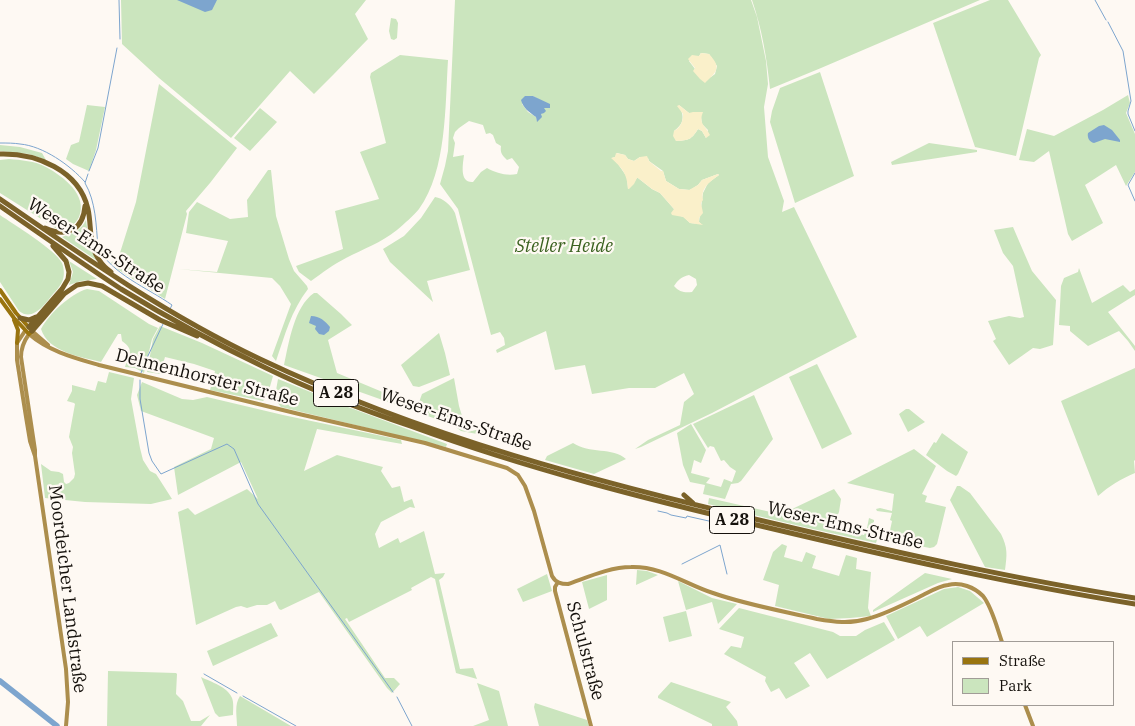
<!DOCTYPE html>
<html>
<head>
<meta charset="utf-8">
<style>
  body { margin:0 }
  #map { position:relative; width:1135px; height:726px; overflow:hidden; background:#fef9f3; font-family:"IBM Plex Serif",serif }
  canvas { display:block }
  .legend { position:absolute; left:952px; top:641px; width:162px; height:65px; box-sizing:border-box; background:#fef9f3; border:1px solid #a19c97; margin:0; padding:6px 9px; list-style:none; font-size:15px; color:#15110c }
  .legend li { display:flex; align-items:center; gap:10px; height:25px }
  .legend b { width:25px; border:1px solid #a19c97 }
</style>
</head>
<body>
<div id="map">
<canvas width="1135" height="726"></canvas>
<ul class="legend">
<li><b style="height:6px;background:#99740f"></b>Straße</li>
<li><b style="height:14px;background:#cbe5be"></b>Park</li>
</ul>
</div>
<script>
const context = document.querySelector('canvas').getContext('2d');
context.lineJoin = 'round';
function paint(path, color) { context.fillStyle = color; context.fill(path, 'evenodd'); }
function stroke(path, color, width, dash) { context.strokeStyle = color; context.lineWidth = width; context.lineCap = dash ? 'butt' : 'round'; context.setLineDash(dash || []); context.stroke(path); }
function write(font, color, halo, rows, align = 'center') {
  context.font = font + ' "IBM Plex Serif",serif'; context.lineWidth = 4.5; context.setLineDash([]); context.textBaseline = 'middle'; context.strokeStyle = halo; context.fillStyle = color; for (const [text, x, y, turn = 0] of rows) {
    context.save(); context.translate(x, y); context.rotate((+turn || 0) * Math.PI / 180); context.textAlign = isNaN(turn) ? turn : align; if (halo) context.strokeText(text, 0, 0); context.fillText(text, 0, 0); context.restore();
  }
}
paint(new Path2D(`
  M121 0H366L355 14 368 39 333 75 314 94 290 71 231 138 159 78 122 44Z
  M455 0H751L757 17 766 61 768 84 764 107 768 157 784 201 782 212 794 207 857 337 712 413 641 447 635 449 648 440 680 425 684 402 694 394 684 373 655 388H629L592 394 585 365 555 370 546 331 497 353 496 350 505 345 504 338 500 332 491 335 458 209 440 184 445 166 448 151ZM701 53 709 54 717 66 715 74 711 77 694 70 695 69 689 61 699 56ZM533 96 540 100 542 113 537 121 536 117 528 112 522 104ZM679 105 689 113 701 117 702 124 708 130 706 138 702 131 698 129C691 140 689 140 676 141L674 131C685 123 684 116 679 105ZM469 121 483 125 486 134 490 133 493 135 496 143 501 146C500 153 502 155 507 160L512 158 519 167 517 174C506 176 496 173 487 168L481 172 473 182C459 183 463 164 464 155L453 157 455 143 453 138 455 132 459 128ZM617 153 625 155 628 159 634 161 640 157 648 158 649 161 663 171 666 181 679 189 690 190 698 185 702 180 718 174 719 175 708 183 703 193 699 222 701 224 690 223 684 217 674 214V209L660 193 652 189 638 178H637L628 189 627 177 618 164 612 158 615 157ZM689 275 696 279 697 285 692 292C685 293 679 292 674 286 678 280 681 277 689 275Z
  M752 0H980L821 68 770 89C767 59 762 29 752 0Z
  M990 0H1008L1041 55 1039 58 1016 156 975 147 933 23Z
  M391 18 396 19 398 23 397 38 394 40 391 39 389 31Z
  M400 55 448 60C445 106 447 170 419 209 413 216 404 224 397 230 381 243 363 249 346 258 334 264 322 273 311 281L299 272 296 266 343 249 335 211 379 199 360 152 386 143 370 77 371 73Z
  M820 72 854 176 795 203 770 122 772 111 780 88Z
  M159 84 237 148 210 183 186 211 187 214 165 299 117 269 111 263 119 256 136 202Z
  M1128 95 1130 103 1126 113 1135 134V172L1126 186 1116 165 1085 185 1103 223 1072 241 1068 234 1049 151 1034 162 1019 160 1027 129 1054 136 1103 110Z
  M87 105 105 107 96 150 89 171 73 164 66 159 71 145 79 142Z
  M260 108 277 122 250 151 234 138Z
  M929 143 936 144 977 150V152L892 165 891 162Z
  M0 145 20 147 42 153 46 160 29 154 0 151Z
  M9 159C21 160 35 161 46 167 64 177 88 195 79 217 75 226 66 229 57 229L0 193V160Z
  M268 170H271L276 216 289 259 294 271 307 286 308 289C291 311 285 335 276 361L272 356 291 304 280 286 272 278 178 269 217 272 228 241 186 233 189 212 197 202 230 219 248 217 247 200Z
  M435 197C443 198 451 205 455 213L470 270 427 281 433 302 390 262 383 249 404 236 421 218Z
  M0 215C13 224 56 250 62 263 64 268 65 276 62 282 60 286 56 291 53 294 45 304 33 322 19 311L0 282Z
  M86 220 90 247 96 260 62 237C72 233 81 231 86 220Z
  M1013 227 1025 255 1032 271 1056 300 1053 345 1040 349 1033 348 1009 365 993 341 996 339 988 321 1009 316 1020 318 1024 317 1013 266 1003 253 994 230Z
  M69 261 97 279 81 281 69 285 73 272Z
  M1079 268 1092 303 1123 285 1130 292 1135 289V295L1108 312 1135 346V351L1128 341 1119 331 1088 346 1070 331V326L1059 325 1061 286 1064 278 1078 272Z
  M87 289 99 291 149 324 158 328 152 339 144 373 135 368 125 367C129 355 135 350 122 341L121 334H118L101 362C81 357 48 352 41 329 49 314 70 294 87 289Z
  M314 293H317L341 314 352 325 328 340 337 373 416 406 418 405 422 394 454 378 459 406 466 429 472 431 486 427 488 436 461 431 453 425 284 365C289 342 294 307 314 293Z
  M160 326 202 343 273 376 267 397 263 401 210 390 215 371 194 364 165 357 160 374 147 372 153 339Z
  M439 333 445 353 450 375 419 387 413 386 401 365Z
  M817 364 852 434 822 449 789 377Z
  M1135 368V460L1134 461 1135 473C1121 479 1109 486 1098 496L1061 401Z
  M109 372 134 378 131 399 140 448 143 460 150 471 156 474 172 499 151 504 85 502 45 498 41 464 51 471 59 472 63 474 64 482 66 484 69 483 74 478 75 474 72 453 73 447 69 437 75 404 74 403 67 401 72 391V385L95 391 98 381 106 383Z
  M278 379 348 407 447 444 446 447 281 407 276 401 275 396Z
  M142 382 182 399 193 400 207 397 283 415 401 440 402 444 317 429 304 471 337 455 383 467 381 471 392 488 400 486 404 502 412 499 415 508 410 507 381 522 375 534 379 548 398 538 400 543 424 531 435 574 445 573 443 577 439 580 460 669 473 668 477 679 456 673 435 579 431 577 411 588 412 590 349 622 347 618 345 619 385 678H394L400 684 392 693 387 688 319 592 281 610 279 609 275 601 267 605H257L247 608 241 606 236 607 196 625 178 512 188 508 195 515 247 489 258 499 241 462 178 495 174 467 211 449 214 438 141 411 137 395Z
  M754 395 773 439 741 481 738 483 731 484 725 499 703 494 705 485 690 482 683 465 677 433 691 424 706 450 701 463 694 460 691 473 710 478 706 483 721 487 724 479 732 482 736 471 730 467 724 460 721 461 714 447 710 446 708 448 693 424Z
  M906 409H909L925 422 908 432 899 414Z
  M942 433 968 452 958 474 956 476 947 471 926 455 934 442 936 443Z
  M573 443C589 454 613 447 626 459L594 474 545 460 547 456Z
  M914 449 936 466 922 494 927 496 925 502 946 507 937 544 934 547 930 548 888 540 892 521 890 520 892 513 877 511 876 509 880 508 892 511 894 494 847 483Z
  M957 486H960L970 493 1001 534C1008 548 1007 555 1005 570L985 567 950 500Z
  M834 489 841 499 839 512 832 528 864 535 867 528 869 518 874 520V522L870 525V528L880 530 876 543 804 527 708 504 709 498 775 513H791L790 510Z
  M782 544 787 546 784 557 802 562 806 552 816 556 812 568 839 576 846 555 857 558 856 569 871 572 868 608 871 616 850 618 829 619 775 606 779 585 763 580 773 552Z
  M637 570 647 571 658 575 636 585Z
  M925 573 952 579 938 583 873 612V610Z
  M547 574 552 591 523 602 517 589Z
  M607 575V600L589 609 582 582Z
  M678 581 712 598 737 604 718 624 712 602 686 610Z
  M958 587 970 591 984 603 927 637 920 626 898 639 886 616 944 589Z
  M739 608 833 632 840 636H856L865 630 884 622 895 640 827 679 810 653 794 663 810 686 786 699 779 688 771 692 765 681 766 677 724 654 731 646 741 648 744 637 719 629Z
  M686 611 692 636 669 642 663 617Z
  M271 623 278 636 213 666 207 651Z
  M108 671 176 673 177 674 176 694 183 701 191 721H200L210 715 201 726H107Z
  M201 677C211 682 228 687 232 698 234 703 233 710 233 715L219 717 215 713Z
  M671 682 731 702 726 707 737 721 738 726H712V724L658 698V696Z
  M477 683 499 691 508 726H473L489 720Z
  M240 696 291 726H237C237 716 234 705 240 696Z
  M535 703 587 720 589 726H539L534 707Z`), '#cbe5be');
paint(new Path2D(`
  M701 53 709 54C721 67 718 71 705 83L700 79 693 71 695 68 688 59 692 55 699 56Z
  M679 105 689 113 693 112H703C698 124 706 126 710 135L706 138 702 131 698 129C691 140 689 140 676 141L673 136 674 131C681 127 683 121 683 114L677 106Z
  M616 153 625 155 628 159 634 161 640 157 647 156 649 161 661 171H663L666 181 679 189 689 190 698 185 702 180 718 174 719 175C711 181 700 188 703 200L701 203 703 213 699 218V222L703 225 690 223 683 217 672 215 671 213 674 209 660 193 652 189 638 178H637L634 184 629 189H628C627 173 622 168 611 158L615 157Z`), '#faf0ca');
paint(new Path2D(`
  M177 0H217L212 10 205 12Z
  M525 96H533L550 104V108H544L546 111 544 113 541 114 542 117 537 122 536 117C529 112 523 108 521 100Z
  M1104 125 1112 130 1120 140V142L1105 139 1094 143C1089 142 1087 137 1088 133L1099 126Z
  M311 316C320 316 325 321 330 327L329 331 324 335 319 334 315 329 316 326 309 323Z`), '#7da5ce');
stroke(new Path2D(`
  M119 0 120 39
  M1095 0 1106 20
  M1108 22 1123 51 1131 101 1128 111V114L1135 131
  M0 143C7 143 14 143 20 144 43 146 70 165 85 182
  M89 171 98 148 117 48
  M1135 173 1128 185 1135 201
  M88 174 85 183C96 202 96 225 98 247 111 274 148 288 172 305L170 309
  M141 373 146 360 163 324
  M140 380V399L149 453 152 461 161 474 227 444 234 449 258 504 393 692
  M658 511 667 513 671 515 686 518 687 516 691 517 740 528
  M682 564 720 545 727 574
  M204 674 237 693
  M243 696 296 726
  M397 697 412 726`), '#7da5ce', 1);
stroke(new Path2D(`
  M0 681 57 726`), '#7da5ce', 5.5);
stroke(new Path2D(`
  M25 331 17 343V360L26 417 30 441 35 456 66 669 68 702 66 726
  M32 331 48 345
  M35 456V450L21 357C21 348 24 341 29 334 48 351 75 358 99 365L299 414 425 443 507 468 518 475 525 486 534 511 552 576C556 583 561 584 568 584 588 577 610 567 631 567 662 566 685 584 713 593 747 605 783 611 817 619 834 622 850 624 867 619 886 614 905 604 923 595 931 591 939 586 948 585 961 582 974 587 983 596 992 607 997 628 1002 642
  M558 582 555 587V591L591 726
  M1025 705 1033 726`), '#ac8e4d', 4);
stroke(new Path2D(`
  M0 290 16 313 32 331 29 334 14 318 0 299
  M14 320 18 330 17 343`), '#99740f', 4);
stroke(new Path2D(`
  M0 154C36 153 79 170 88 209 92 227 88 246 100 261 103 266 107 269 111 272
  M0 199C84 257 167 315 260 359 424 437 600 483 776 524 895 552 1014 579 1135 598
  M0 206C40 234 80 262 121 289 168 318 216 344 266 368 313 391 363 410 413 427 528 469 646 499 765 527 887 556 1010 584 1135 604
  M45 228C67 238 83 230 85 206
  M20 318 29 320 36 317
  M29 327 62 289 68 279 69 272 66 261 53 246
  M32 331 64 294 77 285 88 283 102 286 160 320 197 336
  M684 495 693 503`), '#7b6229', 5);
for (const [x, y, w] of [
  [336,393,45],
  [732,520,45]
]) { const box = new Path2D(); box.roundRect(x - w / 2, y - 13.5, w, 27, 4); context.fillStyle = '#fef9f3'; context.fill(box); stroke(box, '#15110c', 1); }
write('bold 16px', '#15110c', null, [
  ["A 28",336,393],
  ["A 28",732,520]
]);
write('18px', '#15110c', '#fef9f3', [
  ["Weser-Ems-Straße",96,246,33],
  ["Delmenhorster Straße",207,378,14],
  ["Weser-Ems-Straße",456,420,19],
  ["Weser-Ems-Straße",845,526,13],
  ["Moordeicher Landstraße",67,589,83],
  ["Schulstraße",585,651,75]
]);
write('italic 18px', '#3a611f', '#fef9f3', [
  ["Steller Heide",564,247]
]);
</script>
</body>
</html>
